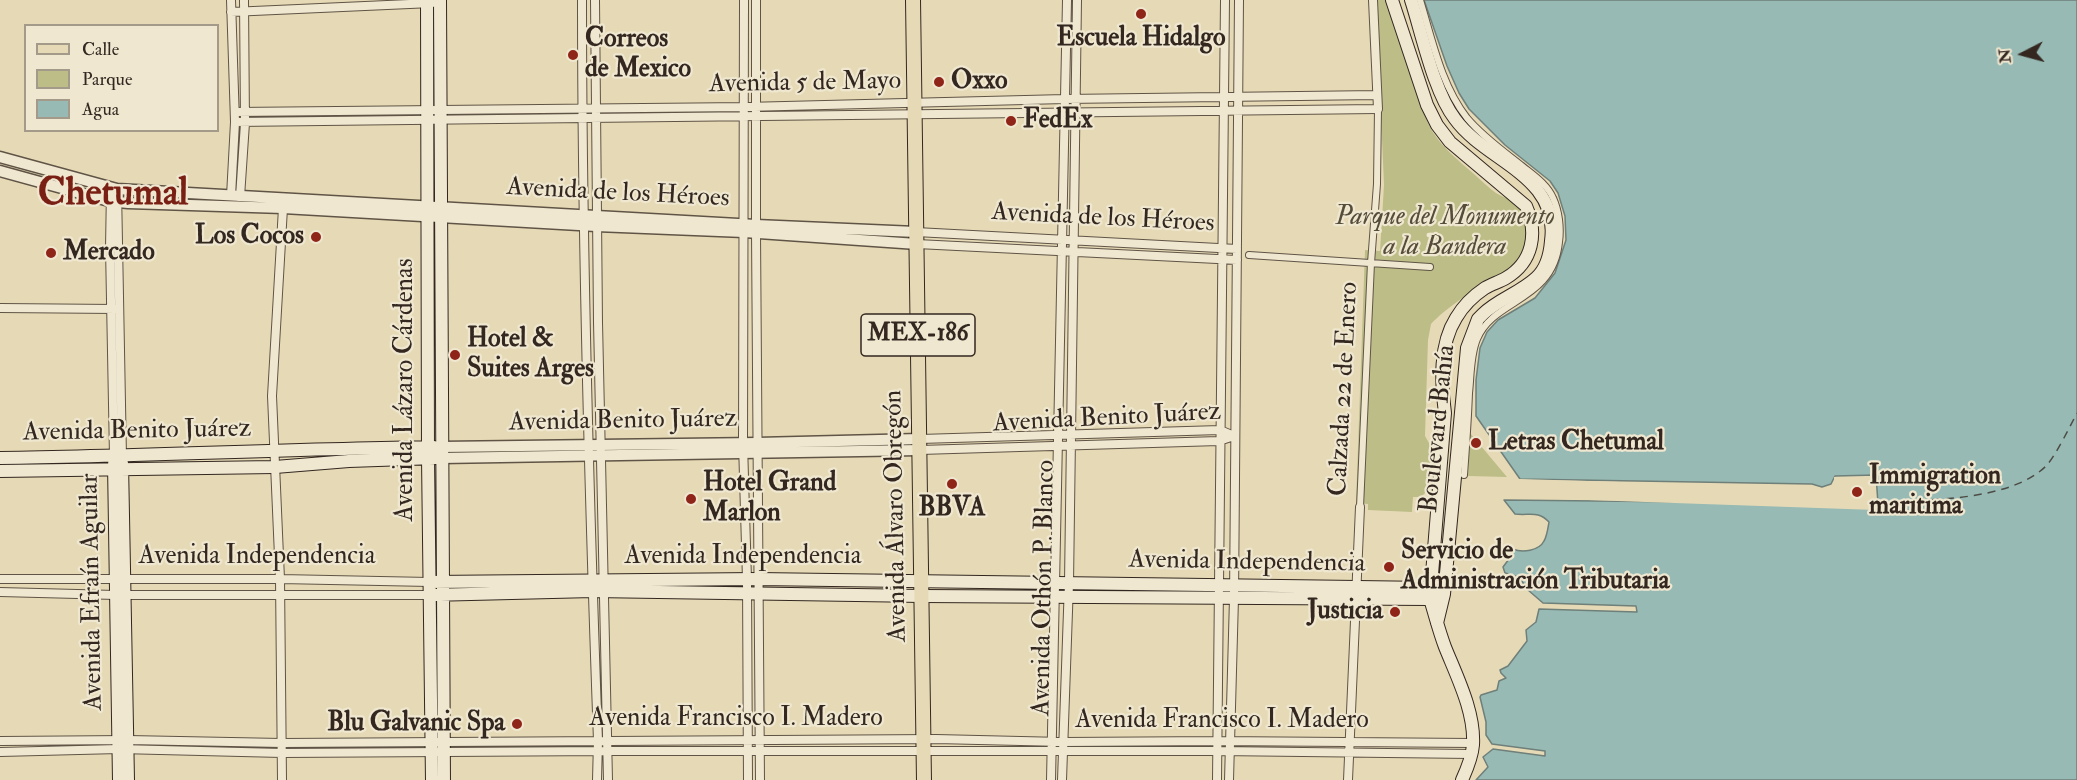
<!DOCTYPE html>
<html>
<head>
<meta charset="utf-8">
<style>
  body { margin:0 }
  #map { position:relative; width:2077px; height:780px; overflow:hidden; background:#e6dab6; font-family:"IM FELL Double Pica",serif }
  canvas { display:block }
  .legend { position:absolute; left:24px; top:24px; width:195px; height:108px; box-sizing:border-box; background:#efe7d0; border:2px solid #a49a8a; margin:0; padding:8px 10px; list-style:none; font-size:18px; color:#332720 }
  .legend li { display:flex; align-items:center; gap:12px; height:30px }
  .legend b { width:30px; border:2px solid #a49a8a }
  .north { position:absolute; left:1993px; top:24px; width:60px; height:60px; -webkit-text-stroke:4px #efe7d0; paint-order:stroke; rotate:264deg; font-size:16px; font-weight:700; line-height:24px; text-align:center; color:#332720 }
  .north::after { content:''; display:block; margin:auto; width:21px; height:27px; background:#332720; clip-path:polygon(50% 0,100% 100%,50% 72%,0 100%) }
</style>
</head>
<body>
<div id="map">
<canvas width="2077" height="780"></canvas>
<ul class="legend">
<li><b style="height:8px;background:#e6dab6"></b>Calle</li>
<li><b style="height:16px;background:#bdbd88"></b>Parque</li>
<li><b style="height:16px;background:#97bab4"></b>Agua</li>
</ul>
<div class="north">N</div>
</div>
<script>
const context = document.querySelector('canvas').getContext('2d');
context.lineJoin = 'round';
function paint(path, color) { context.fillStyle = color; context.fill(path, 'evenodd'); }
function stroke(path, color, width, dash) { context.strokeStyle = color; context.lineWidth = width; context.lineCap = dash ? 'butt' : 'round'; context.setLineDash(dash || []); context.stroke(path); }
function write(font, color, halo, rows, align = 'center') {
  context.font = font + ' "IM FELL Double Pica",serif'; context.lineWidth = 4.5; context.setLineDash([]); context.textBaseline = 'middle'; context.strokeStyle = halo; context.fillStyle = color; for (const [text, x, y, turn = 0] of rows) {
    context.save(); context.translate(x, y); context.rotate((+turn || 0) * Math.PI / 180); context.textAlign = isNaN(turn) ? turn : align; if (halo) context.strokeText(text, 0, 0); context.fillText(text, 0, 0); context.restore();
  }
}
paint(new Path2D(`
  M1376 0H1388L1427 121C1437 144 1456 158 1475 175 1482 181 1489 188 1496 193 1504 198 1513 200 1519 207 1531 222 1528 249 1516 263 1508 272 1496 277 1486 283 1469 293 1444 310 1431 324L1428 340 1425 436 1433 450 1430 488 1421 497H1413L1412 512 1368 510V504L1356 503 1365 250 1380 251 1384 185Z
  M1470 433 1507 477 1468 476Z`), '#bdbd88');
const water = new Path2D(`
  M1424 0H2077V780H1476L1488 767 1483 757 1493 749 1545 756V751L1492 744 1486 735V722L1480 697 1481 695 1497 690 1499 681 1506 678 1501 673 1500 670 1508 666 1527 641 1526 630 1536 622 1539 609 1637 612 1636 606 1543 603 1528 590 1519 577 1505 573 1503 567 1512 555 1513 549C1522 553 1539 551 1544 541 1547 536 1548 528 1549 522 1538 510 1529 516 1515 514L1504 500 1878 504 1876 475 1835 476 1831 484 1822 487 1812 484 1520 479 1476 416V380L1480 348 1487 332 1498 320 1535 298 1555 273 1566 240 1565 216 1558 193 1550 181 1505 145 1469 109 1459 93 1447 66Z`);
paint(water, '#97bab4');
stroke(water, '#6f7f79', 1.5);
paint(new Path2D(`
  M1834 477H1876V510L1502 497 1875 502 1874 478 1836 479 1834 484Z
  M1516 479H1520L1754 486 1520 482Z`), '#e6dab6');
stroke(new Path2D(`
  M1876 502C1924 500 2011 502 2047 465 2057 453 2069 428 2077 413`), '#4c4c45', 1.5, [8, 6]);
const pedestrian = new Path2D(`
  M1420 0C1432 39 1441 85 1467 118 1482 136 1503 151 1522 166 1533 175 1547 184 1553 198 1559 211 1561 228 1559 242 1553 302 1494 298 1477 339 1470 356 1471 376 1469 393 1468 420 1466 448 1464 475
  M1249 255 1430 267
  M1360 507 1371 263 1377 184 1378 109`);
const minor = new Path2D(`
  M582 0C582 247 589 494 598 741L597 780
  M595 0 598 322 608 780
  M744 0 743 443 747 580 748 780
  M756 0V233L760 780
  M231 12 432 3
  M235 112 745 107 1065 99 1377 95
  M235 122 1378 109 1373 0
  M111 188 110 248 114 457
  M117 189 122 457
  M231 196 235 122 231 0
  M240 197 245 123 244 0
  M916 232 1237 249
  M917 244 1237 260
  M0 308 116 309
  M920 439 1220 430 1234 436
  M920 450 1219 441 1234 436
  M0 579H280L430 582
  M0 592 116 595H430
  M0 741 128 740 282 743 936 739 1063 742 1218 741 1473 743
  M0 752 119 749 282 753 609 751H1218L1472 754
  M282 780 280 579 272 396 283 208
  M1051 780 1067 0
  M1062 780 1069 583 1077 0
  M1217 780 1225 0
  M1229 780 1234 598 1239 0
  M1348 780 1360 507`);
const tertiary = new Path2D(`
  M0 157 117 189 756 225 916 232
  M0 171 109 201 128 203 283 208 596 226 744 232 917 244
  M441 447 757 443 920 439
  M441 458 920 450`);
const secondary = new Path2D(`
  M427 0 428 458 432 780
  M440 0 444 780
  M1392 0 1427 105 1437 125 1450 142 1526 206C1538 233 1533 262 1506 278 1499 282 1492 284 1485 288 1473 296 1463 306 1456 318 1439 345 1441 382 1445 413L1430 599C1435 615 1439 631 1445 647 1457 677 1475 712 1473 745 1472 757 1467 769 1462 780
  M1411 0C1422 34 1434 92 1455 119 1486 162 1560 175 1551 241 1550 254 1546 269 1536 278 1520 293 1498 299 1483 314L1478 319 1467 348 1447 563 1444 594 1437 623
  M0 458C145 456 289 449 434 447
  M122 463 128 780
  M114 464 119 780
  M0 471 275 467 349 461 436 458
  M430 582 757 579 1357 587 1430 588 1444 594
  M430 595 593 591 922 596 1430 599 1444 594`);
const primary = new Path2D(`
  M913 0 924 780`);
stroke(pedestrian, '#605446', 8);
stroke(minor, '#605446', 10);
stroke(tertiary, '#605446', 13);
stroke(secondary, '#332720', 14);
stroke(primary, '#332720', 16);
stroke(pedestrian, '#efe7d0', 6);
stroke(minor, '#efe7d0', 8);
stroke(tertiary, '#efe7d0', 10);
stroke(secondary, '#efe7d0', 12);
stroke(primary, '#e6dab6', 14);
for (const [x, y, r, color] of [
  [1141,14,6,"#8f2418"],
  [573,55,6,"#8f2418"],
  [939,82,6,"#8f2418"],
  [1011,121,6,"#8f2418"],
  [316,237,6,"#8f2418"],
  [51,253,6,"#8f2418"],
  [455,355,6,"#8f2418"],
  [1476,443,6,"#8f2418"],
  [952,484,6,"#8f2418"],
  [1857,492,6,"#8f2418"],
  [691,499,6,"#8f2418"],
  [1389,567,6,"#8f2418"],
  [1395,612,6,"#8f2418"],
  [517,724,6,"#8f2418"]
]) { const dot = new Path2D(); dot.arc(x, y, r, 0, 2 * Math.PI); context.fillStyle = color; context.fill(dot); stroke(dot, '#efe7d0', 2); }
for (const [x, y, w] of [
  [918,335,114]
]) { const box = new Path2D(); box.roundRect(x - w / 2, y - 21, w, 42, 4.5); context.fillStyle = '#efe7d0'; context.fill(box); stroke(box, '#332720', 1.5); }
write('bold 24px', '#332720', null, [
  ["MEX-186",918,335]
]);
write('bold 26px', '#332720', '#efe7d0', [
  ["Escuela Hidalgo",1141,39,"center"],
  ["Correos",585,40],
  ["de Mexico",585,70],
  ["Oxxo",951,82],
  ["FedEx",1023,121],
  ["Los Cocos",304,237,"right"],
  ["Mercado",63,253],
  ["Hotel &",467,340],
  ["Suites Arges",467,370],
  ["Letras Chetumal",1488,443],
  ["Immigration",1869,477],
  ["maritima",1869,507],
  ["Hotel Grand",703,484],
  ["Marlon",703,514],
  ["BBVA",952,509,"center"],
  ["Servicio de",1401,552],
  ["Administración Tributaria",1401,582],
  ["Justicia",1383,612,"right"],
  ["Blu Galvanic Spa",505,724,"right"]
], 'left');
write('26px', '#332720', '#efe7d0', [
  ["Avenida 5 de Mayo",805,84,-1],
  ["Avenida de los Héroes",618,194,3],
  ["Avenida de los Héroes",1103,219,3],
  ["Calzada 22 de Enero",1345,389,-87],
  ["Avenida Lázaro Cárdenas",406,390,-90],
  ["Avenida Benito Juárez",1107,419,-3],
  ["Avenida Benito Juárez",623,422,-1],
  ["Boulevard Bahía",1439,429,-84],
  ["Avenida Benito Juárez",137,432,-1],
  ["Avenida Álvaro Obregón",897,516,-91],
  ["Avenida Independencia",257,557],
  ["Avenida Independencia",743,557],
  ["Avenida Independencia",1247,563,1],
  ["Avenida Othón P. Blanco",1045,588,-89],
  ["Avenida Efraín Aguilar",93,592,-91],
  ["Avenida Francisco I. Madero",736,719],
  ["Avenida Francisco I. Madero",1222,721]
]);
write('italic 26px', '#564c3a', '#efe7d0', [
  ["Parque del Monumento",1445,218],
  ["a la Bandera",1445,248]
]);
write('bold 38px', '#7a1f14', '#efe7d0', [
  ["Chetumal",113,196]
]);
</script>
</body>
</html>
